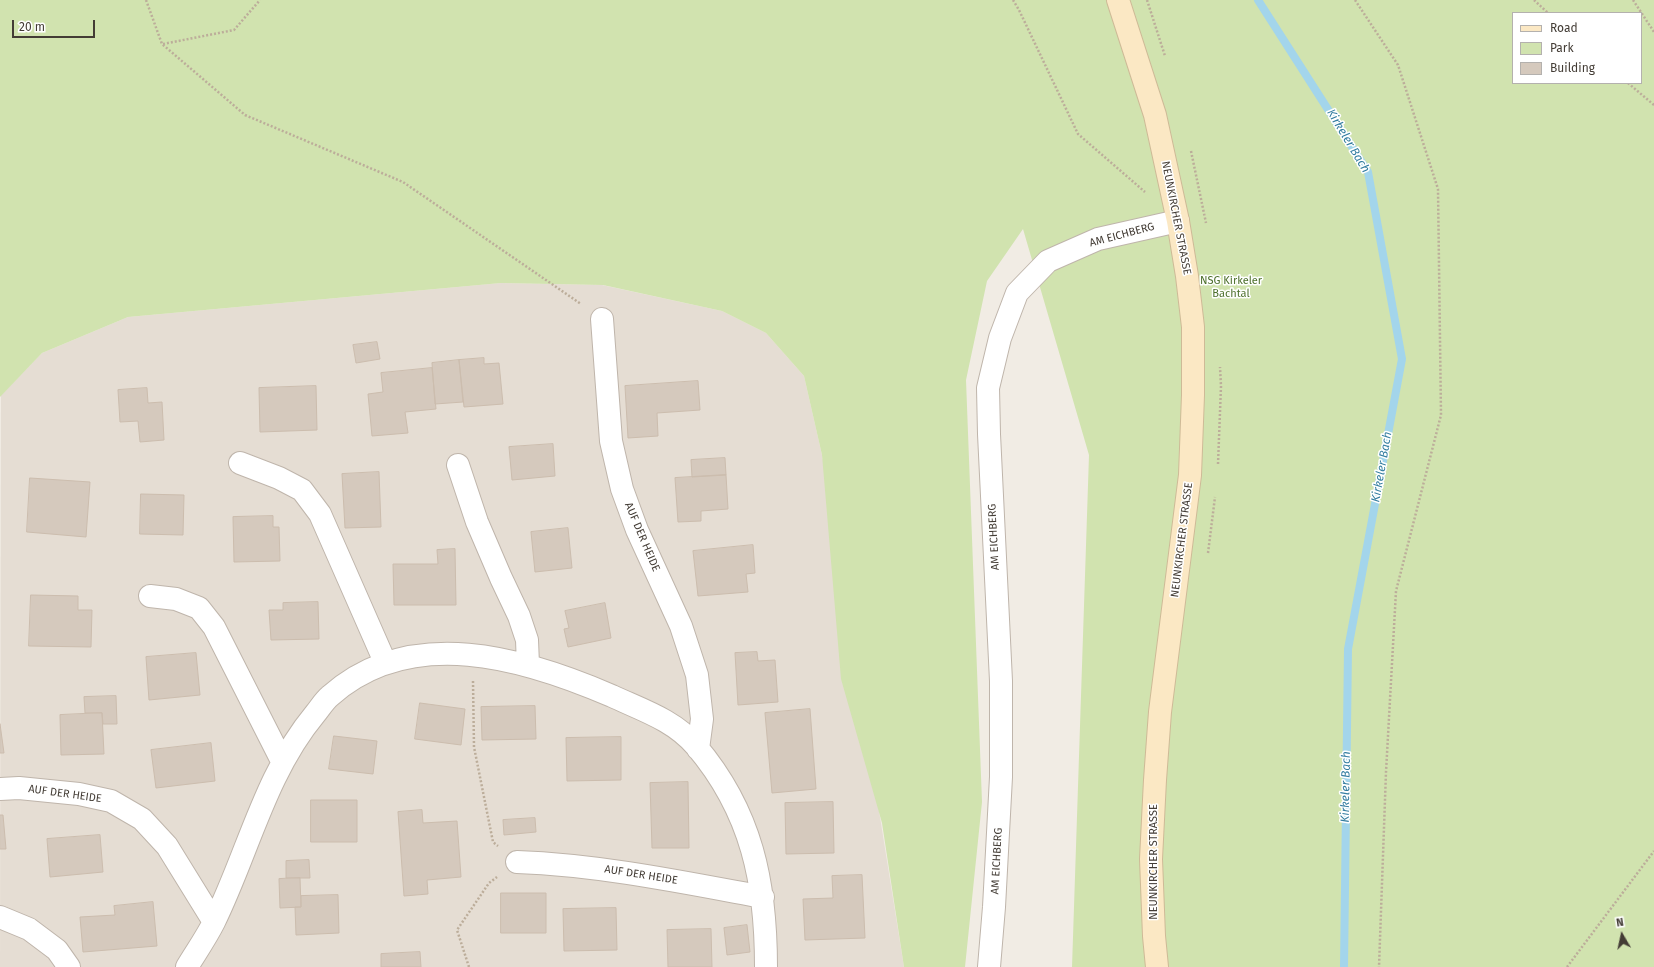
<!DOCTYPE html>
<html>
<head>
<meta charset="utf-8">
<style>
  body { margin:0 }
  #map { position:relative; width:1654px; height:967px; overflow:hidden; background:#f1ece4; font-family:"Fira Sans",sans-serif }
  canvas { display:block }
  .legend { position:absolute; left:1512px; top:12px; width:130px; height:72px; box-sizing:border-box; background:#fff; border:1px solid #b4b1ae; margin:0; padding:5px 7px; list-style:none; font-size:12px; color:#433c35 }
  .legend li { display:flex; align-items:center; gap:8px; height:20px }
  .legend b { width:20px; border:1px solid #b4b1ae }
  .north { position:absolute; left:1602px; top:915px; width:40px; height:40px; -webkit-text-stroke:3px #fff; paint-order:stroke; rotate:351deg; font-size:11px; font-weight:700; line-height:16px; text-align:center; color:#433c35 }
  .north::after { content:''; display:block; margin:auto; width:14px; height:18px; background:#433c35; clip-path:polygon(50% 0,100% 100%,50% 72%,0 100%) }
  .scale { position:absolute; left:12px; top:20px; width:83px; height:18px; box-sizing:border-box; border:2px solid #433c35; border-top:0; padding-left:5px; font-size:12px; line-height:14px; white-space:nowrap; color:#433c35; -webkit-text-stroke:3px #fff; paint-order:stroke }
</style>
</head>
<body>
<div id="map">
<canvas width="1654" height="967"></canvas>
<ul class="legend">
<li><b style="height:5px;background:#fbe8c4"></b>Road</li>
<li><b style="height:11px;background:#d1e3af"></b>Park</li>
<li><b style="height:11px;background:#d5c9bd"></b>Building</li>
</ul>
<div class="north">N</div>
<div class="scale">20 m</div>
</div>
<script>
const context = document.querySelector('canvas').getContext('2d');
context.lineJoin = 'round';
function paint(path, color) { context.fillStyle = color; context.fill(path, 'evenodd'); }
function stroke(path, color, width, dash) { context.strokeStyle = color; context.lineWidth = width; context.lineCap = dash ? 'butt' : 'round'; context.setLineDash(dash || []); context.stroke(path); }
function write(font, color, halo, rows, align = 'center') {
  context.font = font + ' "Fira Sans",sans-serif'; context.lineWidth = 3; context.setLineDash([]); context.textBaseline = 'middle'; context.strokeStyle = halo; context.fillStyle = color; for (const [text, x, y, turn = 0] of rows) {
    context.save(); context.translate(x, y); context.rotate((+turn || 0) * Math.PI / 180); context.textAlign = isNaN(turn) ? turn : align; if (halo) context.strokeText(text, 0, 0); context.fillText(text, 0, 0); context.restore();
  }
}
paint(new Path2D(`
  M501 283 602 285 722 311 766 333 804 376 822 455 904 967H0L1 395 42 353 128 317Z`), '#e5ddd3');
paint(new Path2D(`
  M0 0H1654V967H1072L1089 455 1023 229 987 281 966 380 982 802 965 967H904L882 823 841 679 822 455 804 376 766 333 722 311 603 285 501 283 128 317 42 353 0 397ZM1513 13H1641V83H1513Z`), '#d1e3af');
stroke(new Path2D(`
  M1258 0 1368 172 1402 359 1348 649 1344 967`), '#a3d5eb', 8);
const building = new Path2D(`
  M377 342 380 359 356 363 353 345Z
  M484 358V364L499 363 503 404 464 407 459 360Z
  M459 360 463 402 435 404 432 363Z
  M432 368 436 409 405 412 408 433 372 436 368 394 383 392 381 373Z
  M698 381 700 410 657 413 658 436 628 438 625 386Z
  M316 386 317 430 260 432 259 388Z
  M147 388 148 403 162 402 164 440 140 442 138 421 120 422 118 390Z
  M553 444 555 476 512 480 509 447Z
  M725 458 726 475 692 477 691 460Z
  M379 472 381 527 345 528 342 474Z
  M726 475 728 509 701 511V521L678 522 675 478Z
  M30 478 90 482 86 537 27 532Z
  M141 494 184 495 183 535 140 534Z
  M273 516V527H279L280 561 234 562 233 517Z
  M568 528 572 568 535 572 531 532Z
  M753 545 755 573 746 574 748 592 698 596 693 551Z
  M455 549 456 605H394L393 564H438L437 550Z
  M31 595 78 596V610H92L91 647 29 646Z
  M318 602 319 639 271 640 269 610H283V603Z
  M605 603 611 638 568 647 564 629 569 628 565 611Z
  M757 652 758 661 775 660 778 702 738 705 735 653Z
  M196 653 200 695 149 700 146 657Z
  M116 696 117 724H103L102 713H85L84 697Z
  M420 703 465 709 461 745 415 739Z
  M535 706 536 739 482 740 481 707Z
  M810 709 816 789 772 793 765 713Z
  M102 713 104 754 61 755 60 715Z
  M0 724 4 753H0Z
  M334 736 377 741 373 774 329 769Z
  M621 737V780L567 781 566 738Z
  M211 743 215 781 156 788 151 750Z
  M688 782 689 848H652L650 783Z
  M311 800H357V842H311Z
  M833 802 834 853 786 854 785 803Z
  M422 810 423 823 457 821 461 877 427 880 428 894 404 896 398 812Z
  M0 815H3L6 849H0Z
  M535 818 536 832 504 835 503 820Z
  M100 835 103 872 50 877 47 839Z
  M309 860 310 878H286V861Z
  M862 875 865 938 805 940 803 899 833 898 832 876Z
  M300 878 301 907 280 908 279 879Z
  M501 893H546V933H501Z
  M338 895 339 933 296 935 295 907H301V896Z
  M153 902 157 946 83 952 80 917 115 915 114 906Z
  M616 908 617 950 564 951 563 909Z
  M747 925 750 952 727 955 724 928Z
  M711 929 712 967H668L667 930Z
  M420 952 421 967H381V954Z`);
paint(building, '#d5c9bd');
stroke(building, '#ccbdae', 1);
const minor = new Path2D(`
  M602 319 611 441 622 489 637 530 681 626 697 675 702 719 698 749
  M240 463 279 478 302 490 320 514 385 662
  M458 465 477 522 501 578 519 616 527 640 528 665
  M150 596 176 599 199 608 214 627 282 761
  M0 789 19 788 79 794 111 801 142 819 167 846 214 922
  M517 862C600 865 682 882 763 897
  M0 917 29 929 57 950 69 967
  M187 967C196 952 206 938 214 922 248 853 265 774 315 714 320 708 324 701 330 696 411 624 524 658 612 696 642 710 674 720 696 746 752 812 766 883 766 967
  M989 967 994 907 1001 777V681L989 434 988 388 1000 338 1017 293 1048 261 1098 239 1178 221`);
const secondary = new Path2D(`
  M1118 0 1155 115 1178 221 1187 276 1193 327V395L1190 475 1160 712 1155 780 1151 859 1154 936 1157 967`);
stroke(minor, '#bfb5ab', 24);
stroke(secondary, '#ceba97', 24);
stroke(new Path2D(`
  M146 0 162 44 245 115 403 182 581 304
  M1013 0 1019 10 1078 134 1145 192
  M1147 0 1165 56
  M1355 0 1398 65 1438 189 1441 415 1396 591 1386 772 1379 967
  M1534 0 1548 13
  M1633 0 1654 32
  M163 44 234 30 260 0
  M1628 83 1654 105
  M1191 151 1206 223
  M1218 464 1221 386 1220 367
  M1208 553 1215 497
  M473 681 474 747 493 842 498 846
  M469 967 457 930 489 883 497 877
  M1567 967 1654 851`), '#bcad9a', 2.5, [2, 2]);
stroke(minor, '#fff', 22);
stroke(secondary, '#fbe8c4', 22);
write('11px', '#433c35', '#fff', [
  ["NEUNKIRCHER STRASSE",1176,218,79],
  ["AM EICHBERG",1122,235,-15],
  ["AUF DER HEIDE",642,537,67],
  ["AM EICHBERG",994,537,-93],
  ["NEUNKIRCHER STRASSE",1182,540,-83],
  ["AUF DER HEIDE",65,794,8],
  ["AM EICHBERG",997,861,-87],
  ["NEUNKIRCHER STRASSE",1154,862,-90],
  ["AUF DER HEIDE",641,875,9]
]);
write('11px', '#4d702c', '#fff', [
  ["NSG Kirkeler",1231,281],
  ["Bachtal",1231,294]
]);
write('italic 12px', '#337da0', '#fff', [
  ["Kirkeler Bach",1348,141,59],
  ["Kirkeler Bach",1382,467,-80],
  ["Kirkeler Bach",1346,787,-89]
]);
</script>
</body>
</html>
